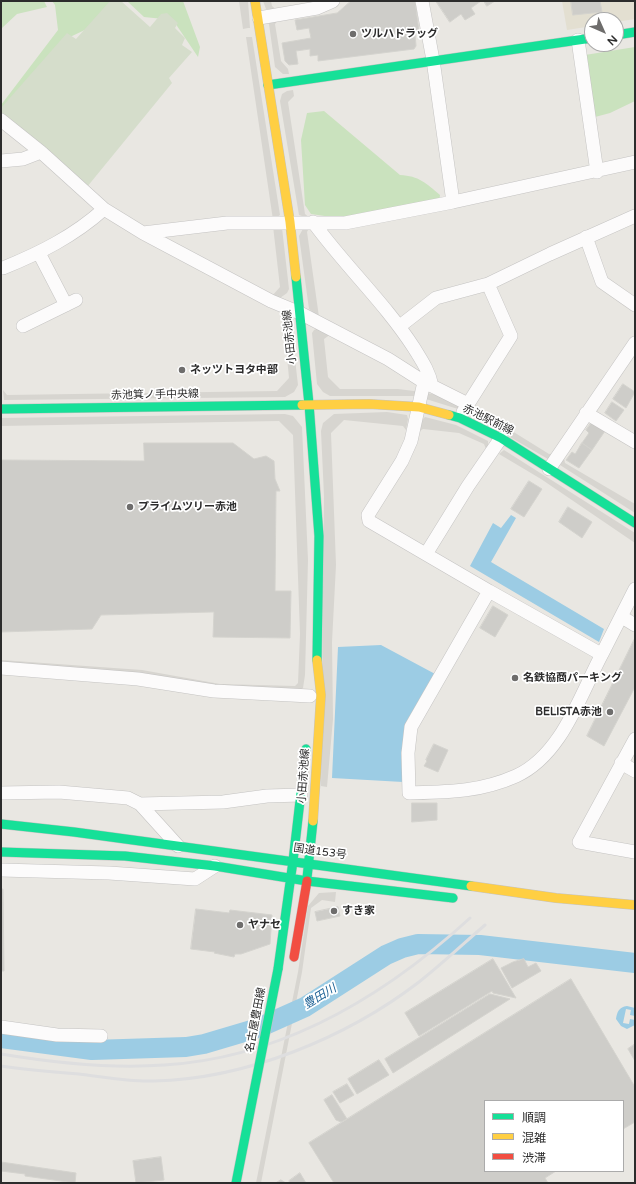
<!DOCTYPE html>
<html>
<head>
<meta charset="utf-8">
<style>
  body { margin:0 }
  #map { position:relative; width:636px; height:1184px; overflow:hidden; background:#e9e7e2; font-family:"Varela Round","Noto Sans JP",sans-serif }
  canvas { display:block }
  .frame { position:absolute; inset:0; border:2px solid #2c2c2c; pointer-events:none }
  .legend { position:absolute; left:484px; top:1100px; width:140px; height:72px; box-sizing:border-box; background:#fff; border:1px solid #ababab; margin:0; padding:5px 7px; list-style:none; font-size:12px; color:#2c2c2c }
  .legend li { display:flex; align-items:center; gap:8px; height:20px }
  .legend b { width:20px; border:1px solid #ababab }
  .north { position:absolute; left:584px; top:12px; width:40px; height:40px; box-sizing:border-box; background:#fff; border:1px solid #ababab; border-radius:50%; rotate:135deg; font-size:11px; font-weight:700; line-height:16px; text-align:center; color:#2c2c2c }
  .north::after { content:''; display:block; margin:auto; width:14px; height:18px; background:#6e6d6c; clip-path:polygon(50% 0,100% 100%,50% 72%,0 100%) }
</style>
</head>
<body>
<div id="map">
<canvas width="636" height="1184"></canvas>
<div class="frame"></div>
<ul class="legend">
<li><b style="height:5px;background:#16e098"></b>順調</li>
<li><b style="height:5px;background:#ffcf43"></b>混雑</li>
<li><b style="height:5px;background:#f24e42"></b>渋滞</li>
</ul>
<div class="north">N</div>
</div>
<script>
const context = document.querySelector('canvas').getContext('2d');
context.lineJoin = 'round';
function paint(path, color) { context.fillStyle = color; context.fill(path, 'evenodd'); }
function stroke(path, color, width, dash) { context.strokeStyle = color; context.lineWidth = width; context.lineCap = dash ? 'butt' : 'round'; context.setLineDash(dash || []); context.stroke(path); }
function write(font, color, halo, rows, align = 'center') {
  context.font = font + ' "Varela Round","Noto Sans JP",sans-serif'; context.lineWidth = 3.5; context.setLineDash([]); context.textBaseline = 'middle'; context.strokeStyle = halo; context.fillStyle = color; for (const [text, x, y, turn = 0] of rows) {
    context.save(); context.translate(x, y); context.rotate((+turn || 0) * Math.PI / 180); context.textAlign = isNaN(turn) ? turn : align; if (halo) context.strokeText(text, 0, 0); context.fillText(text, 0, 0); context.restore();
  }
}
paint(new Path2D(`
  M562 1H635V19L616 22V20H592V26L567 30Z`), '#e3dfd1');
paint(new Path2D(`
  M1 1H44L47 7 17 14 2 28Z
  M52 1H115L89 28 70 37 1 110V105L58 30 55 5Z
  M127 1H183L200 47 198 57 173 20 144 17Z
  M635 47V101L610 113 595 117 585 55Z
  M324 111 400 175C419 176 426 183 440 195L439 203 345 219 311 214 305 205 301 140 307 113Z`), '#cae2be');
paint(new Path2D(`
  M110 1H121L150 27 161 14 167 13 178 23 175 28 185 38 182 45 192 52 169 78 172 83 87 187 1 114V108L67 33 76 39Z`), '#d5ddcb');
paint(new Path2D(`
  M239 1H248L250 28H248L243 29Z
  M263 1H271L272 6 278 11 266 9Z
  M279 19 275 24 281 61 288 69 289 74H283L275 67 269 24 270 21Z
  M246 37H252L280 215 273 220Z
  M293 90 294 96 288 102 305 214 311 219 299 215 280 101 282 94 287 91Z
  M273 226 282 228 289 289 287 293 280 298 272 296 280 287Z
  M310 226 307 232 319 317 309 309 299 236 304 227Z
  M280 310 290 316 298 385 294 392 285 397 4 400 3 390 7 395 277 391 289 378 283 315Z
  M318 328 331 334 324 339 328 377 340 389H398L414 391 417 389 415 396H330L323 392 317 384 312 333 314 330Z
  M427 393 437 395 461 403 458 409 426 399Z
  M475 402V408L549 454 555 453 548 459 470 414V411Z
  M387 412 407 415 408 419 406 430 403 426 344 420 331 433 336 565 332 642 333 719 327 787 321 786 324 496 321 431 323 423 334 414Z
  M285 414 293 416 302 427 308 560 305 675 303 688 300 690 219 687 1 664V660L142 670 220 684 295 686 298 683 300 634 293 435 279 421 1 426V418Z
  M425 417 456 425 488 441V446L486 449 484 444 459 433 423 429 418 432 421 421Z
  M504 450 635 533V543L541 479 499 454Z
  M564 458 565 463 635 504V513L560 465Z
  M336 892 335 902 322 900 311 908 302 972 261 1183H256L298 972 308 906 319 893Z`), '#d7d5d0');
paint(new Path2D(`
  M511 515 516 518 491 562 604 629 599 642 470 566 493 523 501 528Z
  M381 645 437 675 408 719 403 782 332 778 338 647Z
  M627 1006 635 1008V1016L630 1015 631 1010 626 1009 623 1023 629 1024 630 1019 635 1020V1025L627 1029 621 1026 616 1019C617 1012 619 1007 627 1006Z`), '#9ccce4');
stroke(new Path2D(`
  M1 1038 92 1050 186 1047 204 1044 258 1028 305 1007 386 955 402 948 418 944 480 945 635 963`), '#9ccce4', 20);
const building = new Path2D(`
  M351 1H415L419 31 415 32 416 46 414 49 318 61V55L310 56V49L296 51 298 64 289 65 285 61 282 43 311 38 309 28 297 30 295 20 337 13Z
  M436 1H481L471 8 475 14 465 20 461 14 450 22Z
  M484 1H495L487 6Z
  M571 1H602H600L602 12 573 15Z
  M623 384 635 392 626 408 613 399Z
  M612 402 624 410 616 421 605 413Z
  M592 422 605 431 592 450 582 443 589 433 586 430Z
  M144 443H233L254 459 266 456 274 461 275 479 280 491H276L275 591H291L290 638 213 637 214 612H211L101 615 92 629 1 632V460L144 461Z
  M582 443 592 450 579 468 566 460 572 452 575 454Z
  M529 481 542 489 524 517 511 509Z
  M568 507 592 522 582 538 559 522Z
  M493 606 508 615 495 637 480 628Z
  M634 640 635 687 604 746 587 736Z
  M434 744 448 750 438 772 424 766 427 761 426 760Z
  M412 803H437V820L412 822Z
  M1 889H3L4 971H1Z
  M338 907 340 916 317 921 315 912Z
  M196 909 229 913 230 910 272 915 270 944 241 954H235L234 957 214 953 215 952 191 949Z
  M493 959 516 998 493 993 492 991 419 1036 405 1013Z
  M524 959 528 967 536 963 541 971 512 988 501 968 513 962Z
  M571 979 635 1087V1122L623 1129V1101H485V1171H556L545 1178 548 1183H334L309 1143Z
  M490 994 510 999 393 1073 385 1059Z
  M635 1044V1061L628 1049Z
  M379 1060 389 1075 357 1094 348 1079Z
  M347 1084 354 1095 340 1103 333 1092Z
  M332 1095 347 1119 341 1122 336 1120 324 1100Z
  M161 1157 164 1180 136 1183 133 1161Z
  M1 1162 76 1173 75 1183 25 1176V1174L1 1171Z
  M300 1173 306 1183H290L289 1181Z
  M281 1180 286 1183H276Z`);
paint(building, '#cecdc9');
stroke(building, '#d4d3ce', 1);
const street = new Path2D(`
  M422 1 433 60 453 202
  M259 18 317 8 333 1
  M578 40 597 172
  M1 120 41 152 104 209 143 233 271 301 300 313 388 359 424 382 468 404
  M1 161 23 159 41 152
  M313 222C345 266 385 303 414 348 422 361 429 371 432 386
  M143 233 227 223H345L453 202 635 162
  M586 237 602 282 635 305
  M39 253 66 305
  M3 268C40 253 74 236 104 209
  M23 326 76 300
  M400 326 436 298 488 284 550 254 635 216
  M424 382 411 441 402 461 368 515 369 521 489 591
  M463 412 511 336 488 284
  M586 413 635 442
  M549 469 635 343
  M426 554 468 486 501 438
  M622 617 635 625
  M601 654 489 591 411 727 408 753 409 793C448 792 480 792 516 776 562 755 580 695 602 654 613 632 624 611 635 589
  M1 668 138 679 214 691 310 696
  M635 739 579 842 635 852
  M621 763 635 771
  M1 793 59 792 128 798 140 804 178 846
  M140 804 223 802 267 796 301 795
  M1 870 109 873 195 879 215 866
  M1 1027 57 1035 101 1036`);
const fast = new Path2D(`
  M616 35 635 32
  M268 85 592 38
  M296 277 309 404 319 536 317 660
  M1 409 302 405
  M449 415 460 418 501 438 635 523
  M1 824 74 832 471 886
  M1 852 125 856 215 866 307 881 453 898
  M293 861 306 749
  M307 878 313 821
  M278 969 293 861`);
const slow = new Path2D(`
  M255 1 290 222 296 277
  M302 405 369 404 419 407 449 415
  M313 821 321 695 317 660
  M471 886 556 898 635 905`);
const jam = new Path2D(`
  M294 957 307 881`);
stroke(street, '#c4c3c2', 14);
stroke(fast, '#c4c3c2', 10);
stroke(slow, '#c4c3c2', 10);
stroke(jam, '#c4c3c2', 10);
stroke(street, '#fcfbfb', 13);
stroke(fast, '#16e098', 9);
stroke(slow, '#ffcf43', 9);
stroke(jam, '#f24e42', 9);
stroke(new Path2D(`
  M1 1054C55 1063 109 1069 164 1065 282 1058 385 996 470 918
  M1 1066C27 1070 53 1072 79 1074 104 1077 129 1082 154 1081 246 1079 346 1038 419 982 442 964 463 944 485 925`), '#dededf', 3);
const fastBridge = new Path2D(`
  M236 1183 278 969`);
stroke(fastBridge, '#c5c4c2', 10, []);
stroke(fastBridge, '#16e098', 9);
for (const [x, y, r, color] of [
  [353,34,4,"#6e6d6c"],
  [182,370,4,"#6e6d6c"],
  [130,507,4,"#6e6d6c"],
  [515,678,4,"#6e6d6c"],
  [610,712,4,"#6e6d6c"],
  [334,911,4,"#6e6d6c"],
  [240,925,4,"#6e6d6c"]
]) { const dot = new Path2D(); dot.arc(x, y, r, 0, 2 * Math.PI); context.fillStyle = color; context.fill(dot); stroke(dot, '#fff', 1.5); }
write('bold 11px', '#2c2c2c', '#fff', [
  ["ツルハドラッグ",361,34],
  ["ネッツトヨタ中部",190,370],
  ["プライムツリー赤池",138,507],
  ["名鉄協商パーキング",523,678],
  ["BELISTA赤池",602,712,"right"],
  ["すき家",342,911],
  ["ヤナセ",248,925]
], 'left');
write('11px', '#2c2c2c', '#fff', [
  ["小田赤池線",290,337,-96],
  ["赤池箕ノ手中央線",155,395,-1],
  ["赤池駅前線",488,420,26],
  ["小田赤池線",304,776,-86],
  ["国道153号",320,852,8],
  ["名古屋豊田線",256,1020,-79]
]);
write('italic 12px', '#195f93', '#fff', [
  ["豊田川",320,997,-31]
]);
</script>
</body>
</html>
